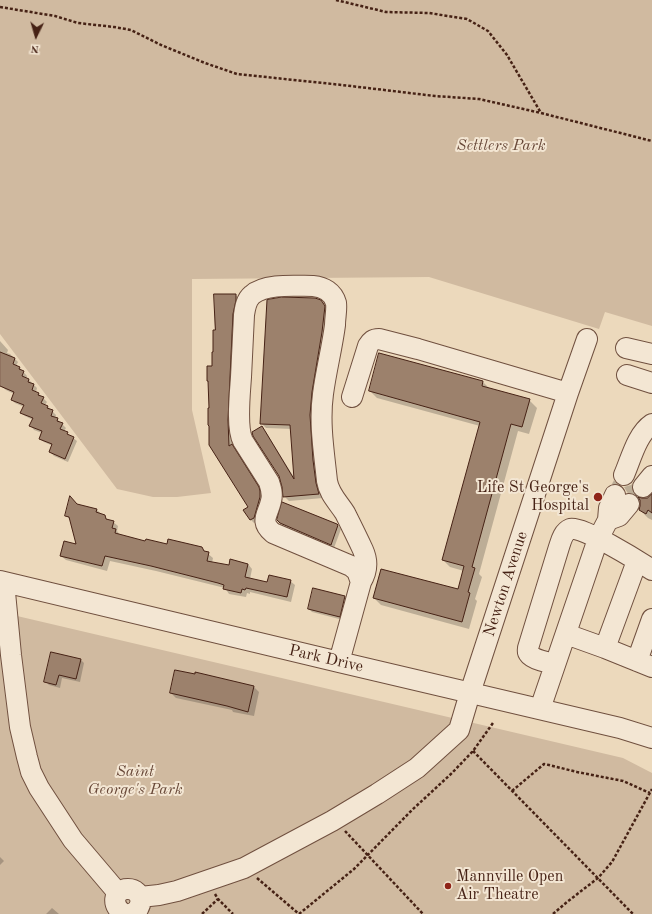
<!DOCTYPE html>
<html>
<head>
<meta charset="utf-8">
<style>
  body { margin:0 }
  #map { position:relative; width:652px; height:914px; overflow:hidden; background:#ecd9bc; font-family:"Old Standard TT",serif }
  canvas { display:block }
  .north { position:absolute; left:16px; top:16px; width:40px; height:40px; -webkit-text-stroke:3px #f3e6d3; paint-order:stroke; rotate:185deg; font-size:11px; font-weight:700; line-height:16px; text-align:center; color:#462215 }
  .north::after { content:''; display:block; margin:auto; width:14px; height:18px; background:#462215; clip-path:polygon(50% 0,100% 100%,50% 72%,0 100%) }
</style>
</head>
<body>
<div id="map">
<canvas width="652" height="914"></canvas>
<div class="north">N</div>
</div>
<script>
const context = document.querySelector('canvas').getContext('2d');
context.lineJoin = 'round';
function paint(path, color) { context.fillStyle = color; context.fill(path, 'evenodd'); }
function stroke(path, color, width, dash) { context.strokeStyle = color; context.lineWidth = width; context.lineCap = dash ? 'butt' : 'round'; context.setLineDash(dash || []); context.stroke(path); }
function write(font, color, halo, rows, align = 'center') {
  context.font = font + ' "Old Standard TT",serif'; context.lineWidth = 4; context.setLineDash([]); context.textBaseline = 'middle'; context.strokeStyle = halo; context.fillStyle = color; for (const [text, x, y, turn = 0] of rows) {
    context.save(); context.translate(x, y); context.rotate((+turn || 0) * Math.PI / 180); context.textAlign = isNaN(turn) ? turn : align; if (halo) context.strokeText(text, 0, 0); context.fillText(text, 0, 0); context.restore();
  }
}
paint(new Path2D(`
  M0 0H652V326L605 312 599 329 429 277 192 279V410L211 493 177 497H153L117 489 0 334Z
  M0 612 623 758 652 773V914H0Z`), '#d0baa0');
paint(new Path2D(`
  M235 295 239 298 231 424 232 446 235 449 262 491 263 496 257 521 254 523 251 520 245 510 249 507 210 410 216 331Z
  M320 301 329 311 323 498 289 501 284 496 283 486 261 428 266 432 295 479 292 429 266 428 261 423Z
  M0 341 8 350 7 353 10 354 18 362 16 366 19 367 27 376 26 379 29 380 37 388 36 392 38 393 47 402 45 405 48 407 56 415 55 418 57 419 66 428 64 431 66 439 68 434 77 441 68 462 54 456 50 452 53 446 44 442 40 439 42 433 34 430 31 426 33 420 25 416 21 413 24 407 15 403 12 400 14 394 6 390 2 387 0 378Z
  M483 382 490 389 529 400 537 408 529 434 518 431 479 574 482 577 475 599 477 601 469 629 381 605 374 598 458 591 464 571 450 567 443 560 480 426 377 398 370 391Z
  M614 480 620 487 621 489 619 491 612 484Z
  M634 482 640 489 638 493 639 498 647 499 652 495V520L648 518 640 510 641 500 639 499 634 500 627 492 624 487 631 485Z
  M77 505 97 510 108 520 113 522 118 526 117 531 120 535 146 542 168 545 201 548 213 558 212 563 230 567 248 564 252 569 250 579 268 584 290 581 295 585 291 602 250 592V594L247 593 246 597 229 594 225 588 156 571 110 561 107 571 66 560 61 556 77 545 70 520 67 516Z
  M280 523 337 524 341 529 334 548 284 527Z
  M345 597 348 600 343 620 312 612 309 609Z
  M81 660 84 663 80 682 62 678 60 688 49 685 45 681Z
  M196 674 254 687 259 692 254 716 233 712 232 710 176 698 171 693 195 675Z
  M0 857 4 861 0 865Z
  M52 908 59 914H46Z`), '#0003');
const building = new Path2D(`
  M214 294H236V300L233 314 228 420 229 446 232 444 259 487 260 491V497L254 518 250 520 243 510 248 507 209 445V426L208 425V408H209L208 381H207V366H212V352H213V330H215Z
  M282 297 315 298 321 300 325 306 322 332 312 392 310 415 313 460 316 483 319 494 283 497 282 487 279 476 253 436 252 432 262 426 294 479 290 425 260 424 267 300Z
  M0 352 15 358 13 364 20 367 19 369 24 371 22 376 29 379 28 382 34 384 32 390 39 393 38 395 44 397 41 403 48 406 47 408 53 410 51 416 58 418 57 421 63 423 60 429 68 432 67 434 74 437 65 459 49 452 52 444 39 439 42 431 29 426 33 418 20 413 24 405 11 400 14 392 0 386Z
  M379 353 483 381 482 386 530 399 522 427 511 424 472 567 475 568 468 592 470 593 462 622 373 598 381 569 458 589 464 566 442 560 480 422 369 391Z
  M652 494V513L648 510 646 514 639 510 640 506V500L638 497 642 498H647Z
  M70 496 77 504 97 509 96 512 105 515 106 519 114 521 112 528 116 529 115 533 145 541 146 539 167 544 168 539 202 547 204 551 209 552 207 561 229 565 230 559 248 564 245 577 267 582 269 575 291 580 287 597 246 588 245 590 242 589 241 593 223 589 224 585 218 583 151 566 105 556 102 566 60 556 64 541 76 544 69 517 65 516Z
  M282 502 337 524 338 525 331 545 280 523 277 520Z
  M313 588 345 596 340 617 308 609Z
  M51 652 81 659 76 679 59 675 56 685 44 682Z
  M175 670 195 674V672L254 686 248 712 227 706 170 693Z`);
paint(building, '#9c816c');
stroke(building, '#462215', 1);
const minor = new Path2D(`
  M626 348 652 354
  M627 375 652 383
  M352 397 368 346C371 341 373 339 379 339L418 349 568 393
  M624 475C631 459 637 434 652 424
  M643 487 652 476
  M608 520 619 516 629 504
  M0 581 339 662 620 728 652 738
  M4 582 11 655 20 727 27 757 31 772 39 788 73 840 118 893
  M566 634 605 648 652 667
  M605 648 637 561
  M637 661 652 619
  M339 662 361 582C367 572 368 561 363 550 357 537 351 525 345 513 338 502 329 494 327 481 324 452 319 423 323 394 326 371 332 348 335 325 335 317 337 310 336 303 333 292 324 287 313 286 296 286 265 283 252 295 246 300 245 308 244 315 243 336 242 357 241 377 240 393 236 428 243 441L269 482C271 488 273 494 271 501 268 515 259 521 273 533L351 566 357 571 361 582
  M555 664C549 663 532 659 529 654 527 652 528 650 528 648L559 547C561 541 563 532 570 529 581 525 640 562 652 570
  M540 709 598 539 608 520 609 508 615 495
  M140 897 159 895 177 891 244 868 332 821 377 794 417 768 459 730 470 693 568 393 587 339
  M125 914C111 908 112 889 128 889 143 889 145 909 131 914`);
stroke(minor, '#70503f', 22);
stroke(new Path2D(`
  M336 0 386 12 429 13 467 19 488 31 507 55 541 113 652 141
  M0 7 55 16 78 23 114 27 131 30 161 45 205 63 237 74 342 85 435 96 479 99 541 113
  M473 751 633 914
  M512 791 544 764 549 765 577 772 623 781 650 793
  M345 831 423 914
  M257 878 299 914
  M215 894 218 899 233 914
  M202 914 218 899
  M299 914 354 869 412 810 452 773 473 751 493 723
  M553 914 567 902 598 878 612 862 652 789`), '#462215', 2.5, [3, 2]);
stroke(minor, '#f3e6d3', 20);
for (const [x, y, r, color] of [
  [598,497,5,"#8f2418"],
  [448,886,4,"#8f2418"]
]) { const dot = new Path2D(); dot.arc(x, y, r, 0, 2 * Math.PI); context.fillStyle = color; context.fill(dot); stroke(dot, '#f3e6d3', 1.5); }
write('italic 16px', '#684838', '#f3e6d3', [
  ["Settlers Park",501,146],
  ["Saint",135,772],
  ["George's Park",135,790]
]);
write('16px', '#462215', '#f3e6d3', [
  ["Life St George's",589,488],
  ["Hospital",589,506],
  ["Mannville Open",456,877,"left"],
  ["Air Theatre",456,895,"left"]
], 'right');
write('16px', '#462215', '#f3e6d3', [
  ["Newton Avenue",506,584,-72],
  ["Park Drive",326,659,13]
]);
</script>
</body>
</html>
